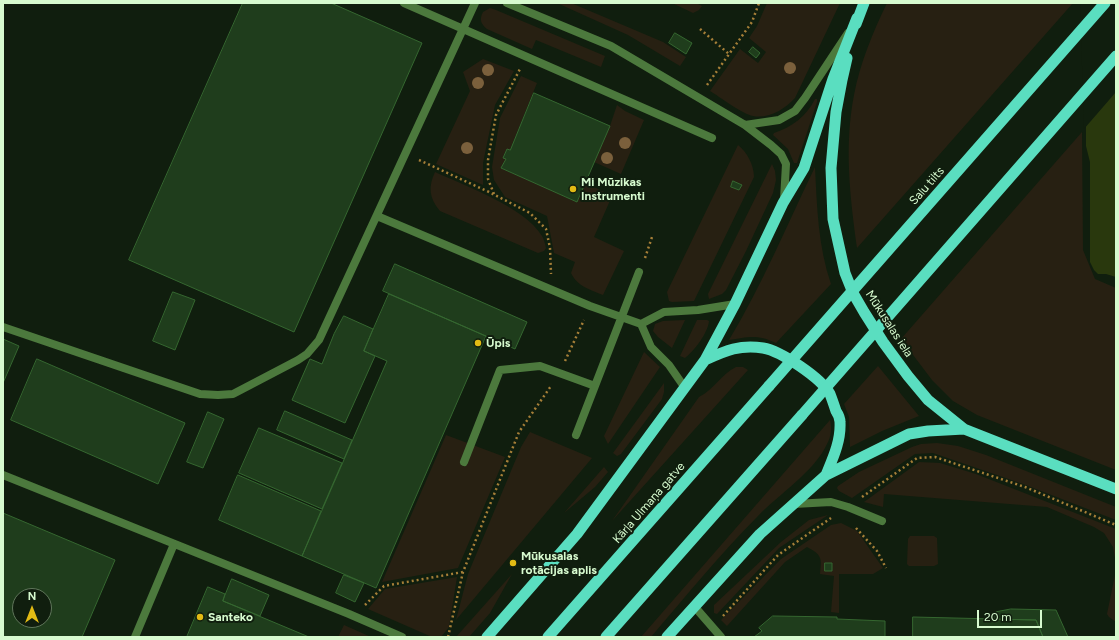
<!DOCTYPE html>
<html>
<head>
<meta charset="utf-8">
<style>
  body { margin:0 }
  #map { position:relative; width:1119px; height:640px; overflow:hidden; background:#101e0e; font-family:Figtree,sans-serif }
  canvas { display:block }
  .frame { position:absolute; inset:0; border:4px solid #d7fbcf; pointer-events:none }
  .north { position:absolute; left:12px; top:588px; width:40px; height:40px; box-sizing:border-box; background:#101e0e; border:1px solid #60765b; border-radius:50%; rotate:0deg; font-size:11px; font-weight:700; line-height:16px; text-align:center; color:#d7fbcf }
  .north::after { content:''; display:block; margin:auto; width:14px; height:18px; background:#e2bb14; clip-path:polygon(50% 0,100% 100%,50% 72%,0 100%) }
  .scale { position:absolute; left:977px; top:610px; width:65px; height:18px; box-sizing:border-box; border:2px solid #d7fbcf; border-top:0; padding-left:5px; font-size:12px; line-height:14px; white-space:nowrap; color:#d7fbcf; -webkit-text-stroke:3px #101e0e; paint-order:stroke }
</style>
</head>
<body>
<div id="map">
<canvas width="1119" height="640"></canvas>
<div class="frame"></div>
<div class="north">N</div>
<div class="scale">20 m</div>
</div>
<script>
const context = document.querySelector('canvas').getContext('2d');
context.lineJoin = 'round';
function paint(path, color) { context.fillStyle = color; context.fill(path, 'evenodd'); }
function stroke(path, color, width, dash) { context.strokeStyle = color; context.lineWidth = width; context.lineCap = dash ? 'butt' : 'round'; context.setLineDash(dash || []); context.stroke(path); }
function write(font, color, halo, rows, align = 'center') {
  context.font = font + ' Figtree,sans-serif'; context.lineWidth = 4; context.setLineDash([]); context.textBaseline = 'middle'; context.strokeStyle = halo; context.fillStyle = color; for (const [text, x, y, turn = 0] of rows) {
    context.save(); context.translate(x, y); context.rotate((+turn || 0) * Math.PI / 180); context.textAlign = isNaN(turn) ? turn : align; if (halo) context.strokeText(text, 0, 0); context.fillText(text, 0, 0); context.restore();
  }
}
paint(new Path2D(`
  M557 3H571L597 14 663 42 686 57 680 66 628 35Z
  M672 3H696L702 6 699 10 693 13Z
  M767 3H840L795 98C785 109 769 119 753 116 742 114 720 97 710 91L740 49 758 63 766 52 749 38 757 26Z
  M887 3H1073L857 248C850 197 844 146 854 95 860 63 873 32 887 3Z
  M490 8 496 10 605 56 601 67 536 40 532 49 487 29C481 24 479 20 483 12Z
  M483 59 514 71 495 105 483 163V185L436 164 470 91 463 72Z
  M521 76 537 83 510 150 507 149 503 157 506 159 501 168 577 202 586 183 612 196 594 237 624 251 603 295C589 289 578 287 571 273L575 262 554 253 547 216 505 197 494 180 492 167 500 118Z
  M815 99H817V102L797 163H794L788 149 773 135 774 133C792 127 806 117 815 99Z
  M617 105 625 111 644 120 621 174 594 162 610 126Z
  M1082 132 1083 250 1095 279 1116 288V470L977 415 953 401 932 380 901 339Z
  M738 145C747 152 754 165 754 177L694 301 672 302 669 301 667 292Z
  M772 164 775 171 776 180 773 193 746 251 726 290 722 294 709 299 708 294Z
  M815 167C817 207 818 246 831 284L776 343C757 334 748 337 729 340 762 285 787 225 815 167Z
  M435 172C465 186 525 207 542 236 544 239 545 244 546 248L544 251 538 253 440 211C429 198 428 187 435 172Z
  M685 320 672 348 658 337 653 331 655 324 663 321Z
  M697 320H707L709 321C708 333 694 351 685 358L680 356Z
  M644 352 660 367 608 444 604 436Z
  M878 366 919 416 882 431 850 447 849 417 844 404Z
  M736 367H743L748 370 612 521 699 397C715 389 720 375 736 367Z
  M664 383V392L662 399 621 454 617 456 613 453Z
  M830 420C832 428 831 437 827 444 815 471 778 495 758 516 720 554 686 596 651 637H641Z
  M530 432 592 458 456 620 468 574 521 447Z
  M446 435 505 457 458 568 382 582Z
  M937 443 958 446 986 455 1116 507V520L1023 484 933 453 915 454 852 498 839 491 837 488 838 486 859 472 912 447 921 444Z
  M919 462 940 463 976 474 1116 529V564L1113 547 1104 533 1094 527 1047 507 884 494 883 507 864 502Z
  M604 467 608 472 595 487 564 513Z
  M828 515 779 548 717 614 714 613V605L781 542 809 520Z
  M841 523 857 531 883 568 873 574H839V613L831 612 834 576 820 574C822 558 822 555 807 547L785 562 727 626 721 620 781 559 831 525Z
  M910 536H934L937 538 938 564 934 566H909L907 564 908 539Z
  M1116 570V622L1109 617 1107 614Z
  M512 574 490 613 469 637H456Z
  M457 577 449 627 441 637H432L368 609 385 589Z
  M344 625 371 637H338Z`), '#272012');
paint(new Path2D(`
  M1116 3V277L1106 274H1098L1094 270 1090 262V162L1086 146V126Z`), '#29380d');
paint(new Path2D(`
  M1080 3H1116V92L1084 129Z`), '#101e0e');
const building = new Path2D(`
  M243 3H331L422 43 294 332 129 260Z
  M675 33 692 43 686 54 669 43Z
  M753 47 760 53 756 58 749 52Z
  M534 93 610 126 577 202 501 168 506 159 503 158 507 149 510 150Z
  M733 181 742 185 739 190 731 187Z
  M395 264 527 322 515 349 383 291Z
  M173 292 195 300 175 350 153 341Z
  M389 294 486 336 376 588 302 556 387 361 364 351Z
  M344 316 373 329 364 351 375 356 345 423 292 400 310 359 322 364 334 334Z
  M3 339 19 346 3 383Z
  M37 359 185 423 158 484 11 420Z
  M285 411 352 440 344 459 277 430Z
  M208 412 224 419 203 468 187 462Z
  M259 428 342 463 322 509 239 473Z
  M238 475 321 511 302 556 219 520Z
  M3 513 115 560 82 637H3ZM20 596H44V620H20Z
  M825 563H832V571H825Z
  M344 575 364 583 355 602 336 593Z
  M232 579 269 595 260 616 223 601Z
  M208 587 225 594 223 601 309 637H187Z
  M1011 609 1056 610 1068 637H1043L1036 620 990 619 991 616 996 612Z
  M773 616 837 617V619L885 621V637H754L762 631 759 628Z
  M913 617 1036 620 1043 637H913Z`);
paint(building, '#1f3d1c');
stroke(building, '#356730', 1);
stroke(new Path2D(`
  M700 29 729 54
  M707 85 752 22 759 3
  M419 160 489 192 530 213 546 229 550 248 551 274
  M494 194 488 179V160L496 115 520 69
  M645 258 652 237
  M565 361 584 320
  M862 497 917 458 935 457 1025 487 1116 525
  M856 528 877 551 886 568
  M365 605 384 586 463 572
  M723 616 778 555 831 518
  M448 637 463 572 519 432 551 386`), '#a67f38', 2.5, [2, 3]);
stroke(new Path2D(`
  M404 3 712 138
  M377 216 590 306 641 324 651 347 669 365 685 388
  M641 324 664 312 698 310 735 304
  M3 327 200 394 218 395 233 394 298 360 307 354 319 340 475 3
  M576 435 639 272
  M464 462 500 370 540 366 595 386
  M3 475 349 614 402 637
  M794 504 831 502 848 507 882 521
  M694 606 721 637
  M135 637 174 544`), '#4c793d', 8);
stroke(new Path2D(`
  M507 3 611 46 745 125 771 145 781 154 786 164 784 200
  M745 125 779 120 795 111 805 98 848 33`), '#4c793d', 8);
stroke(new Path2D(`
  M856 24 864 3
  M847 58 842 80 836 112 831 168 833 219 845 273 853 293 864 312 883 342 908 376 928 400 964 429 1116 489
  M705 360C725 351 740 344 763 348 781 351 821 378 830 394 832 399 834 405 836 411 838 414 840 418 840 422 841 441 833 458 826 475
  M487 637 577 534 705 360 735 304 783 203 804 168 833 79 857 18
  M548 637 769 386
  M606 637 802 415
  M667 637 760 534 826 475 909 434 928 431 964 429`), '#5adec0', 11);
stroke(new Path2D(`
  M769 386 1105 3
  M802 415 1116 56`), '#5adec0', 11);
context.fillStyle = '#7b603c';
for (const [x, y] of [
  [790,68],
  [488,70],
  [478,83],
  [625,143],
  [467,148],
  [607,158]
]) { context.beginPath(); context.arc(x, y, 6, 0, 2 * Math.PI); context.fill(); }
for (const [x, y, r, color] of [
  [573,189,4,"#e2bb14"],
  [478,343,4,"#e2bb14"],
  [513,563,4,"#e2bb14"],
  [200,617,4,"#e2bb14"]
]) { const dot = new Path2D(); dot.arc(x, y, r, 0, 2 * Math.PI); context.fillStyle = color; context.fill(dot); stroke(dot, '#101e0e', 1.5); }
write('bold 12px', '#d7fbcf', '#101e0e', [
  ["Mi Mūzikas",581,182],
  ["Instrumenti",581,196],
  ["Ūpis",486,343],
  ["Mūkusalas",521,556],
  ["rotācijas aplis",521,570],
  ["Santeko",208,617]
], 'left');
write('12px', '#d7fbcf', '#101e0e', [
  ["Salu tilts",927,186,-49],
  ["Mūkusalas iela",889,324,57],
  ["Kārļa Ulmaņa gatve",649,503,-49]
]);
</script>
</body>
</html>
